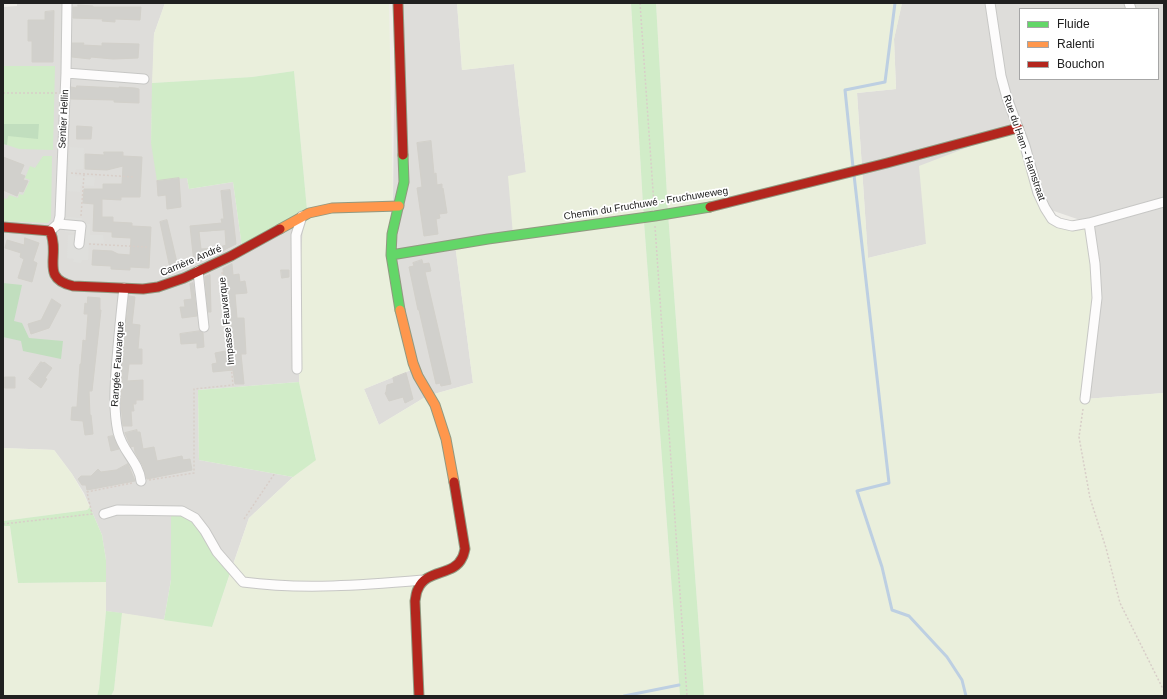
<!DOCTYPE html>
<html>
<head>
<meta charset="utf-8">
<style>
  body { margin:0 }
  #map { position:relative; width:1167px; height:699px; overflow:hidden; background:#efeee9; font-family:Helvetica,sans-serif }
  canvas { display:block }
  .frame { position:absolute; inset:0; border:4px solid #202020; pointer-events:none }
  .legend { position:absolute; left:1019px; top:8px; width:140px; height:72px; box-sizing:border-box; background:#fff; border:1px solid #a6a6a6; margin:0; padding:5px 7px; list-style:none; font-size:12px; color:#202020 }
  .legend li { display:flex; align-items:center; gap:8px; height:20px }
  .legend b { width:20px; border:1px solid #a6a6a6 }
</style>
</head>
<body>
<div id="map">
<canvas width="1167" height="699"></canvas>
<div class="frame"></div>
<ul class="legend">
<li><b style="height:5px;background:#63d668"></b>Fluide</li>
<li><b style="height:5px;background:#ff974d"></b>Ralenti</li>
<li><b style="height:5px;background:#b3261e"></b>Bouchon</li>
</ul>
</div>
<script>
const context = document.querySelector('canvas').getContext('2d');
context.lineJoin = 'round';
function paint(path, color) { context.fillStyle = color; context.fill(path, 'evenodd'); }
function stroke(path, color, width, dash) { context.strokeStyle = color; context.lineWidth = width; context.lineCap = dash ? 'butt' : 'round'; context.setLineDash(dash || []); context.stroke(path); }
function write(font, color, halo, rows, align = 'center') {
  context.font = font + ' Helvetica,sans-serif'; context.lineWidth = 3.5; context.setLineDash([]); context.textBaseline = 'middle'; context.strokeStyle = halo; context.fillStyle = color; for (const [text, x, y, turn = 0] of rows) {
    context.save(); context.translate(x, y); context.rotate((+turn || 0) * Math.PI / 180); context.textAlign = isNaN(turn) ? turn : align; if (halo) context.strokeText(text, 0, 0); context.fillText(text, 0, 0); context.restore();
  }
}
paint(new Path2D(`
  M17 3H165L154 34 151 143 179 178H187L189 189 233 182 242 247 307 210 299 382 198 390 199 460 293 477 249 518 231 570 171 510V580L164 620 106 611V560L102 535 84 493 72 474 54 450 3 448V7L17 6Z
  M395 3H457L462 70 514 64 526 173 513 235 455 244 473 383 427 396 379 425 364 389 411 370 395 307 393 206Z
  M902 3H1164V393L1085 399 1089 223 1045 208 926 244 868 258 857 93 896 89 894 39ZM1020 9H1158V79H1020Z`), '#deddda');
paint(new Path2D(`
  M165 3H389L393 206 387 251 411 370 364 389 379 425 427 396 473 383 455 244 513 235 508 176 526 172 514 64 462 70 457 3H631L644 222 680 696H111L114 690 122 613 212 627 249 518 293 477 316 459 299 382 301 255 303 226 309 213 307 210 294 71 252 77 152 83 154 34Z
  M656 3H902L894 39 896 89 857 93 868 258 926 244 919 166 1018 128 1052 219 1089 223 1096 277 1085 399 1164 393V696H704L668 213Z
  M3 448 54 450 72 474 83 493 90 507 87 510 3 521Z
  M3 526H10L18 583 106 582V611L99 690 97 696H3Z`), '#eaefdc');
paint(new Path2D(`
  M631 3H656L668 213 704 696H680L644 222Z
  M3 66H55L53 150 19 149 7 145V136L39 125 3 124Z
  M294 71 307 210 242 247 233 182 189 189 187 178 157 181 151 143 152 83 252 77Z
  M43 156H52L51 219 48 223 3 221V198L7 199 9 195 18 198 19 194 23 195 30 180 25 178 30 166 35 168Z
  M299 382 316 460 293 477 199 460 198 390Z
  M90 507 102 535 106 560V582L18 583 10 526H3V521L87 510Z
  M171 510 195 518 231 570 212 627 164 620 171 580Z
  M106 611 122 613 114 690 111 696H97L99 689Z`), '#d1ecc8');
paint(new Path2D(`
  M3 124H39L38 139 8 136 7 145 3 144Z
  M3 283 22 285 14 321 22 323 29 338 63 341 61 359 23 351 21 341 3 337Z`), '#c1debe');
paint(new Path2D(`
  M70 147 84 148 83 169H76L75 176 95 177 94 186 81 185 80 192 67 191Z
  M66 217 82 218V223L90 224V235H103L104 243H89L88 260H82L81 263 73 262 74 259 67 258 68 235H74L75 233 65 232Z`), '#dfdfdc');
stroke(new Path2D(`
  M853 167 845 90 885 82 895 3
  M854 175 889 483 857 491 882 567 892 610 909 616 947 657 962 680 966 696
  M624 696 679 685`), '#bdcfe2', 3);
const building = new Path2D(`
  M78 5 93 6V7H141L140 20 115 19V22L102 21 103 19 73 18V7H78Z
  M54 11 53 62H32V41H28V20H45V12Z
  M72 43H84L83 45 102 46V43L139 44 138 58 113 59 91 57 90 59 72 57Z
  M77 86 119 88V87L135 88 139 89V103L114 102V100L71 99V87L76 88Z
  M77 126 92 127 91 139H77Z
  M431 141 434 174 436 173 437 185 442 184V189L443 188 447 213 439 214 440 218 436 219 438 234 424 236 417 188 422 187 417 143Z
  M104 152H123V156L142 157 140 197H121V200L102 199V217H113V222L132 223V226L151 227 149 268 130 267V270L111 269V266L92 265 93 250 112 251 118 254 130 255 131 238 112 237V232L93 231 94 204 83 203 84 189H103V184H122L123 166 107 170 85 169V154L104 155Z
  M3 157 24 165 20 174 25 176 23 180 28 181 23 192 19 191 17 196 3 190Z
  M179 178 181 207 167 209 166 195 158 196 157 181Z
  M230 190 236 244 214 255 204 256V260L194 263 190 226 222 223 221 219H224L221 191ZM225 230 226 245 217 248 201 249 199 232Z
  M167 220 179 271 171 273 160 222Z
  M25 238 39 243 33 261 37 263 32 282 18 278 24 259 20 257 21 253 5 248 7 240 24 245Z
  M422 260 423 264 429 263 431 271 425 272 451 384 441 386 440 383 436 384 419 310H418L409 267 414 266 413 263Z
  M232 264 233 275 239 274 240 282 245 281 247 293 235 294 237 318H244L246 354H241L244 384H235L233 370 213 372 212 364 217 363 215 353 231 350 223 269Z
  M281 270H289V277L282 278Z
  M210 275 211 312H208L205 277Z
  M193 283 197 316 182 318 180 307H185L184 300 192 299 190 284Z
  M129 296 135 297 132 324 140 325 138 349H142V364H129L127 381 143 380V400H136V404H133L134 411H131L132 426H123L121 404 122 368Z
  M88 297 100 298V310H101L92 391H89L90 415H91L93 434 85 435 83 421 71 420 72 407H77L80 364H81L83 340 86 341 88 314H84L85 303 87 304Z
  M52 299 61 305 49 328 31 334 28 324 41 320Z
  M200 331 203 333 204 347 197 348V343L181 344 180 334Z
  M41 362 43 363 44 362 52 368 45 378 47 379 41 388 29 379Z
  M406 373 413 399 405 403 403 397 389 401 385 393 386 392 387 385 394 383 393 378Z
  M5 377H15V388H5Z
  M137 430V432H140L143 449 154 447 157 461 182 456 183 460 190 459 192 470 147 479 143 466 135 452 134 446 131 447 125 433Z
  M113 436 119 449 111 451 108 437Z
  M128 464 135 481 87 490 86 485H82L78 479 81 476H91L98 469 101 472 116 470Z`);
paint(building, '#d1d0cc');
stroke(building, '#d2d0ca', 1);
const street = new Path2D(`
  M990 3 1001 76 1007 98 1025 146 1038 193 1045 208 1052 219 1059 223 1072 226 1089 223 1164 202
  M1129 3 1131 9
  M66 73 144 79
  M58 224 81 226 79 244
  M50 231 58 224 60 216 66 73 67 3
  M198 271 204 327
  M124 288C121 312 119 335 117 359 115 383 113 408 118 432 122 451 139 462 141 481
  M297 369 296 235 302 216
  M1085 399 1097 298 1095 264 1089 223
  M104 514 117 510 182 511 195 518 205 531 217 552 243 582C303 590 363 585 423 580`);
const fast = new Path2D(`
  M391 255 488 239 655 216 710 207
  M400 310 391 255 392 234 404 182 403 155`);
const slow = new Path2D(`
  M280 229 309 213 332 208 399 206
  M400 310 413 363 418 376 435 405 446 439 454 482`);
const jam = new Path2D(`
  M398 3 403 155
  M710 207 887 163 1018 128
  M3 227 50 231C61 256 39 278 73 286L143 289 158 287 184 278 231 256 280 229
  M419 696 415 601C416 597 416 592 418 589 426 569 454 576 462 558 464 555 464 552 465 549L454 482`);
stroke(street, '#c7c7c5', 11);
stroke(fast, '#919980', 11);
stroke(slow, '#919980', 11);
stroke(jam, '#919980', 11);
stroke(new Path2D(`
  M640 3 654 205
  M3 93H57
  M71 173 134 177
  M81 216 84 174
  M655 226 687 696
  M89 244 147 247
  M1083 409 1079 437 1090 498 1106 548 1120 603 1164 691
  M149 480 194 473V389L233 385 222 272
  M244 519 275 473
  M3 524 92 514 87 492 132 483`), '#d8cec8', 1.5, [2, 2]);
stroke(street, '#fdfcfc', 9);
stroke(fast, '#63d668', 9);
stroke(slow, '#ff974d', 9);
stroke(jam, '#b3261e', 9);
write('10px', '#202020', '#fff', [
  ["Sentier Hellin",64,119,-87],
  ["Rue du Ham - Hamstraat",1024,148,71],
  ["Chemin du Fruchuwé - Fruchuweweg",646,204,-9],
  ["Carrière André",191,261,-23],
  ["Impasse Fauvarque",227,321,-96],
  ["Rangée Fauvarque",118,364,-86]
]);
</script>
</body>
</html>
